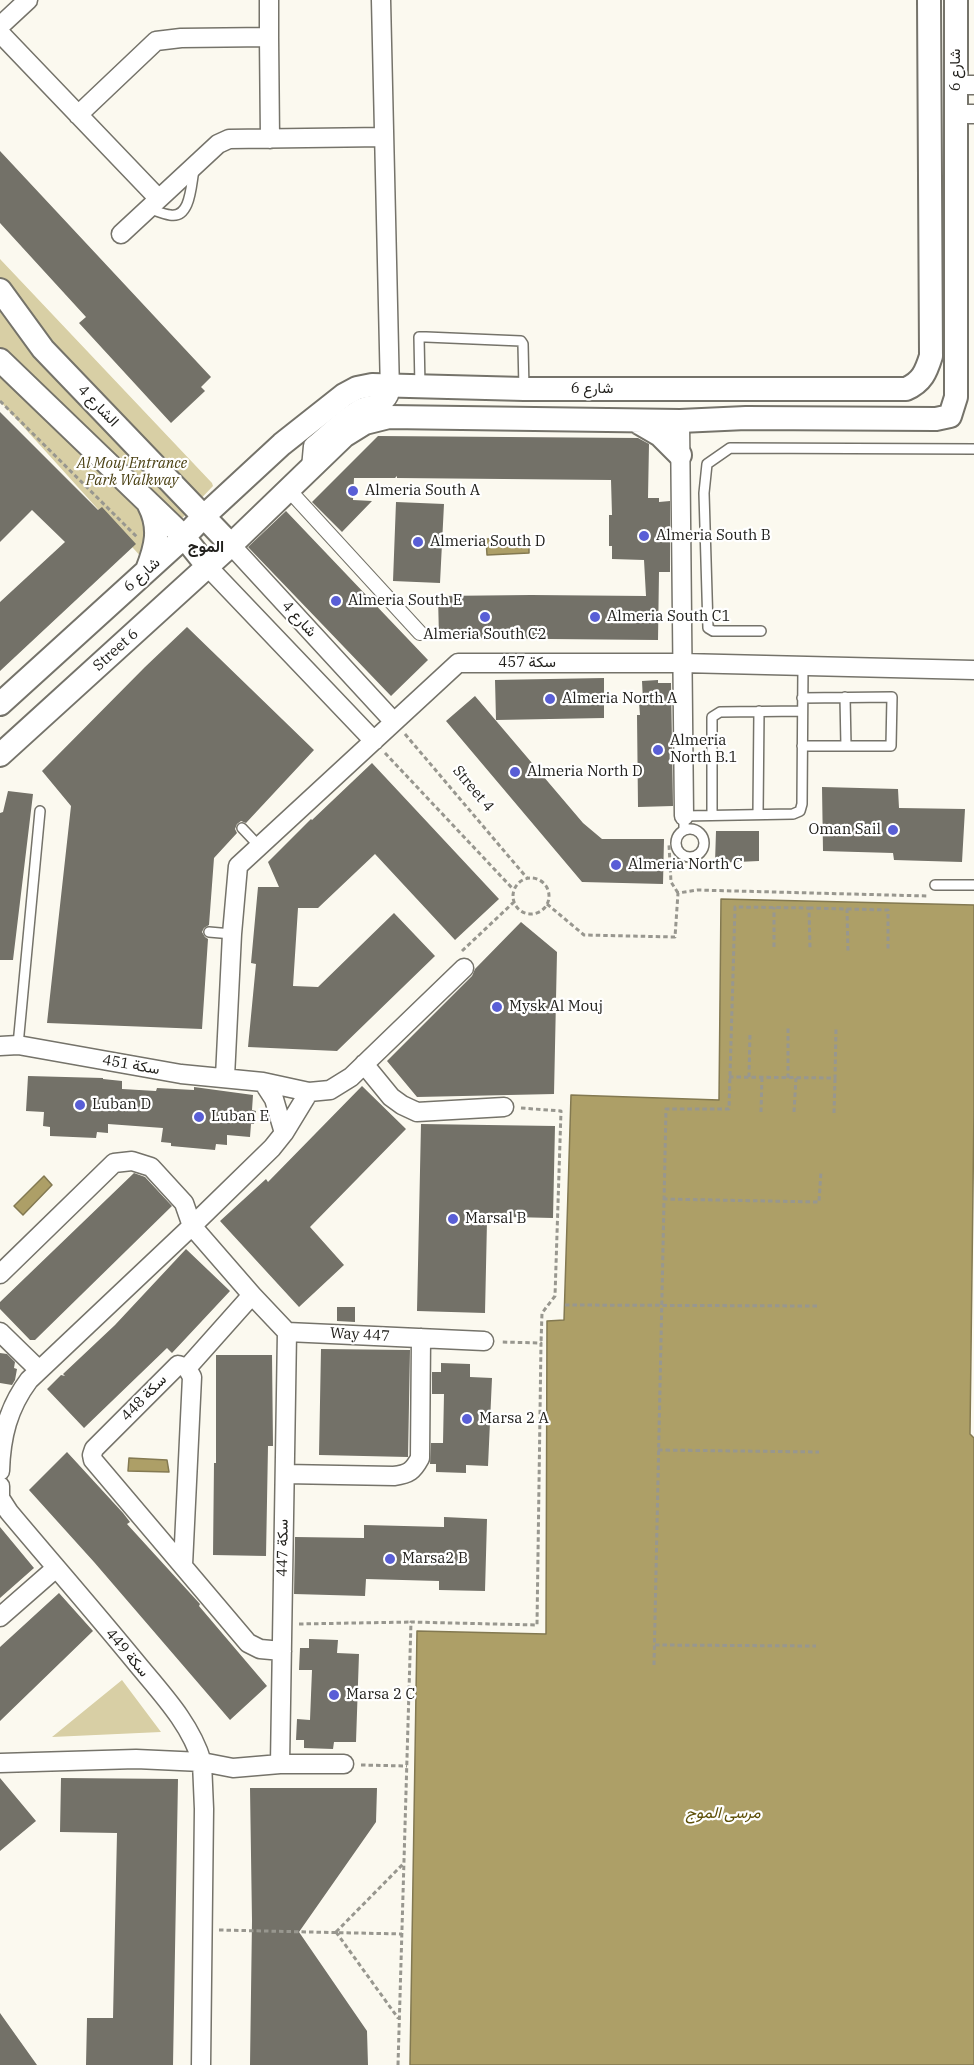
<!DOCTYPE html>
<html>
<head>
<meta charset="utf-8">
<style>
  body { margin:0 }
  canvas { display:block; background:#fbf9ef }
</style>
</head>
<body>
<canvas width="974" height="2065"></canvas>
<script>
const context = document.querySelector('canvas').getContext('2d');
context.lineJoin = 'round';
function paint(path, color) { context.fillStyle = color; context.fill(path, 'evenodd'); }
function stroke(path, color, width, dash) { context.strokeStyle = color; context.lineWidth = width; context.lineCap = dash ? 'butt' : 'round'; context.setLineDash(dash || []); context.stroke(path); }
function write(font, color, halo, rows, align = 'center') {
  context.font = font + ' "IBM Plex Serif",Vazirmatn,serif'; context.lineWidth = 4.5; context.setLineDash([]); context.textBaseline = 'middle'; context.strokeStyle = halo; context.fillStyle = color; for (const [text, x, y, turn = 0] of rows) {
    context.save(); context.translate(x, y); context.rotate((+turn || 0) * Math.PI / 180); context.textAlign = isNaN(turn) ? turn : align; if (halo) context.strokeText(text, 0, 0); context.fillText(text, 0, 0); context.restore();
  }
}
paint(new Path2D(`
  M0 259 212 483 213 486 143 559 0 401Z
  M122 1680 161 1732 52 1737Z`), '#d8cfa5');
const water = new Path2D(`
  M529 537V553L487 555 486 539Z
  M721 899 974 905V1107L970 1434 974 1438V2065H410L417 1631 546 1634 547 1321 564 1320 571 1095 719 1100Z
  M44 1176 52 1185 23 1215 14 1206Z
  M129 1458 167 1460 169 1472 128 1471Z`);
paint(water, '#ad9f67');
stroke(water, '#837951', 1.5);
paint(new Path2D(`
  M0 151 211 377 201 387 205 391 171 423 79 323 86 317 0 223Z
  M0 412 98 510 102 507 136 544 0 671V602L65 542 32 510 0 542Z
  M378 436 638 438 649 444 648 498H659V502L670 501V572H659L658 640 439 638 438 596 531 595 646 596 644 560 612 559V546H609V515H612L611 480 397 478V476L395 478H354L353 500 372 501 342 532 312 502Z
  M396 502 444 504 440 583 393 581Z
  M286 511 428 660 391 696 248 547Z
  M187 627 314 750 246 823 241 821 237 824 235 829 237 833 214 858 209 925 204 928 202 932 205 937 208 939 202 1029 47 1023 71 806 42 771 145 667Z
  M604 678V718L496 720 495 680Z
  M658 680V683H671L673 806 638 807 637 715H640L639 702 643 701 642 681Z
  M475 696 583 823 602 839H664L663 884 582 882 446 721Z
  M372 763 499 899 455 940 375 854 318 908H298L293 986 318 987 394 913 435 956 337 1051 248 1047 256 964 251 963 258 887H279L268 862 311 819 312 820Z
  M822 787 898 789 899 808 965 809 962 862 894 860 893 853 823 851Z
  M8 791 33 794 13 960H0V813L3 812Z
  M716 831H759V861L715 863Z
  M521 922 557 952 554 1094 417 1097 387 1061 472 976 475 969Z
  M28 1076 103 1078V1079L122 1081V1089L156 1091 157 1088 194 1090V1087L253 1095 252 1110 256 1111 254 1124H251L250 1137 227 1135V1145L216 1144 215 1150 171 1146V1143L161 1142 163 1128 108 1124V1133L97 1132 96 1138 50 1136V1127L43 1126 44 1112 26 1111Z
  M362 1086 406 1129 310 1227 344 1265 299 1307 220 1221 266 1179 268 1182Z
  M421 1124 555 1126 553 1218 512 1217V1221H487L485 1313 417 1311Z
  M134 1173 145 1177 172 1206 35 1340H30L0 1309V1302Z
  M186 1249 230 1291 172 1353 167 1348 84 1428 47 1389 61 1375 65 1376 63 1374 115 1325Z
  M337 1307H355V1322L337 1321Z
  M321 1349 410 1350 408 1457 319 1455Z
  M0 1353 7 1354 15 1362 14 1368 17 1369 15 1380 12 1385 0 1383Z
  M216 1355H272L273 1446H268L266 1556 213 1555 214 1463H216Z
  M441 1363 470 1364V1377L492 1378 488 1466 466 1465V1473L436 1472V1464H430L431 1443H443L444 1394H432V1372H441Z
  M67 1452 123 1513 130 1522 127 1524 200 1604 199 1606 267 1686 230 1720 94 1562 29 1490Z
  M444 1517 487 1519 485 1591 439 1590V1581L366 1579 365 1596 294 1594 295 1537 364 1538V1525L444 1527Z
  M0 1527 34 1568 0 1598Z
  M59 1593 93 1631 0 1721V1647Z
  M309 1639 338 1640 337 1653 359 1654 356 1742H334L333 1749 304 1748V1740H296L297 1719 310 1720 312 1670H299L300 1648H309Z
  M0 1778 36 1821 0 1851Z
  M61 1778 178 1779 173 2065H86L87 2018H113L117 1833 60 1832Z
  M250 1788H377L376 1822 299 1932 367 2031 368 2065H250L252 1921Z
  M0 2013 37 2065H0Z`), '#737168');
const service = new Path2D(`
  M147 208C155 210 162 214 170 215 191 219 191 184 194 170
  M420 387 419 337H426L521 341 523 344 524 389
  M761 631H713L708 628 704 493 707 464 730 448 974 449
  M845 697 846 746
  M802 698 892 697 891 746H802
  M758 814 759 711
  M712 815V717L720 712 802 711
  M242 828 259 846
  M676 843a14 14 0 1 1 28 0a14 14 0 1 1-28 0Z
  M684 830V816L793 814 800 811 802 804 803 666
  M935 885H974
  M209 932 232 934
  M18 1045 40 811`);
const pedestrian = new Path2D(`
  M288 489 420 633`);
const minor = new Path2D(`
  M269 0V37
  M0 26 28 0
  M0 33 158 198
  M956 85H974
  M956 114H974
  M78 115 156 41 181 38 269 37 270 139
  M121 234 218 144 229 139 384 137
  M680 421 684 816
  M311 468 313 446C328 434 342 419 359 409 370 402 386 408 390 392L381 0
  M231 545 394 722
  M208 567 374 741
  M0 1046 18 1045 181 1074 263 1082 309 1092 330 1090 351 1077 464 968
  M364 1064 391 1097 402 1105 417 1112 504 1107
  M225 1077 232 934 238 866 458 663H682L974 670
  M263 1082 274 1099 284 1133
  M0 1274 114 1163 132 1161 151 1167 184 1203 192 1226 252 1295 187 1368
  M252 1295 287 1332 484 1341
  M0 1332 39 1370
  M0 1471C1 1437 8 1408 29 1380L192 1226 272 1148 284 1133 309 1092
  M285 1474 394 1476C409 1474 413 1471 420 1458L421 1338
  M0 1486V1498L9 1512C51 1562 93 1610 134 1660 160 1692 190 1722 202 1762L233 1768 280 1764H344
  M183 1565 192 1377 187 1368 178 1365 94 1449 92 1455 93 1460 248 1643 260 1649 282 1651
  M0 1617 56 1568
  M0 1763 136 1759 202 1762 204 1809 201 2065
  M280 1764 287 1332`);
const tertiary = new Path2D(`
  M0 290 43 349 231 545
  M0 360 184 537 208 567
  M636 421 660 435 680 455
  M147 570C156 547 161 528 149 505
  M0 704 184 537 203 517 282 444 344 395 357 388 372 385 524 389H906C922 382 926 372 931 356L929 0
  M0 755 231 545 344 436 365 423 389 417 680 421 746 418 936 419 950 416 956 397V0`);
stroke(service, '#75736a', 12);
stroke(pedestrian, '#75736a', 16);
stroke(minor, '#75736a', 21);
stroke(tertiary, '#75736a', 26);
stroke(new Path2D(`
  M0 401 137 537
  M405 734 527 878
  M385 753 513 889
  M676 844 669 845 671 882 678 893
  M513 896a18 18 0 1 1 36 0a18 18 0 1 1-36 0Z
  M547 904 584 935 675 937 678 893 697 890 927 896
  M809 908 847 909 848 953
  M847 909 888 910V949
  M774 947V907
  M462 951 515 901
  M729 1077 835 1078 836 1028
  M749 1077 750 1033
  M788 1078V1026
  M521 1108 561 1111 555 1296 542 1313 541 1343
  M761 1112 762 1077
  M794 1112 796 1078
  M834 1113 835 1078
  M663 1199 819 1202 821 1171
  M565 1305 818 1306
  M658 1450 819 1452
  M299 1624 411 1622
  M655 1645 816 1646
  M654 1665 666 1109H729L735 907 809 908 810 948
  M361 1765 407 1766
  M219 1930 402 1934
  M336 1932 398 2018
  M336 1932 404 1863
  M398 2065 411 1622 537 1625 541 1343 501 1342`), '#98978f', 3, [4.5, 3]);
stroke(service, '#fff', 9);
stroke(pedestrian, '#fff', 14);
stroke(minor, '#fff', 18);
stroke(tertiary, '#fff', 22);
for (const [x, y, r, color] of [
  [353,491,6,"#595ed6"],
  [644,536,6,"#595ed6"],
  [418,542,6,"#595ed6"],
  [336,601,6,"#595ed6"],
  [485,617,6,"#595ed6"],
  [595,617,6,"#595ed6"],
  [550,699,6,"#595ed6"],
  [658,750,6,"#595ed6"],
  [515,772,6,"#595ed6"],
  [893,830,6,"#595ed6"],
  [616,865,6,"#595ed6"],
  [497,1007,6,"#595ed6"],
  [80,1105,6,"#595ed6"],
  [199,1117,6,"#595ed6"],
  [453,1219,6,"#595ed6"],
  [467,1419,6,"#595ed6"],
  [390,1559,6,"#595ed6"],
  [334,1695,6,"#595ed6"]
]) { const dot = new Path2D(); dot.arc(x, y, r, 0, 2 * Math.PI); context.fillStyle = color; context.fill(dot); stroke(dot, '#fff', 2); }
write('15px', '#22211d', '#fff', [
  ["شارع 6",956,70,-90],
  ["شارع 6",592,389],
  ["الشارع 4",98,406,46],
  ["شارع 6",142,575,-42],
  ["شارع 4",299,619,47],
  ["Street 6",116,650,-42],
  ["سكة 457",527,663],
  ["Street 4",473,789,50],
  ["سكة 451",131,1065,10],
  ["Way 447",360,1335,3],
  ["سكة 448",144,1398,-46],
  ["سكة 447",283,1548,-89],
  ["سكة 449",127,1653,50]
]);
write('italic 15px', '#4c4215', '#fff', [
  ["Al Mouj Entrance",132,464],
  ["Park Walkway",132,481]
]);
write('15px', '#22211d', '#fff', [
  ["Almeria South A",365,491],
  ["Almeria South B",656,536],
  ["Almeria South D",430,542],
  ["Almeria South E",348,601],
  ["Almeria South C1",607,617],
  ["Almeria South C2",485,635,"center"],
  ["Almeria North A",562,699],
  ["Almeria",670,741],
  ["North B.1",670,758],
  ["Almeria North D",527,772],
  ["Oman Sail",881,830,"right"],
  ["Almeria North C",628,865],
  ["Mysk Al Mouj",509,1007],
  ["Luban D",92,1105],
  ["Luban E",211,1117],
  ["Marsal B",465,1219],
  ["Marsa 2 A",479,1419],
  ["Marsa2 B",402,1559],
  ["Marsa 2 C",346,1695]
], 'left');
write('bold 16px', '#22211d', '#fff', [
  ["الموج",206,547]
]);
write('italic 16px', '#5e5008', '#fff', [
  ["مرسى الموج",723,1813]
]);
</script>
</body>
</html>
